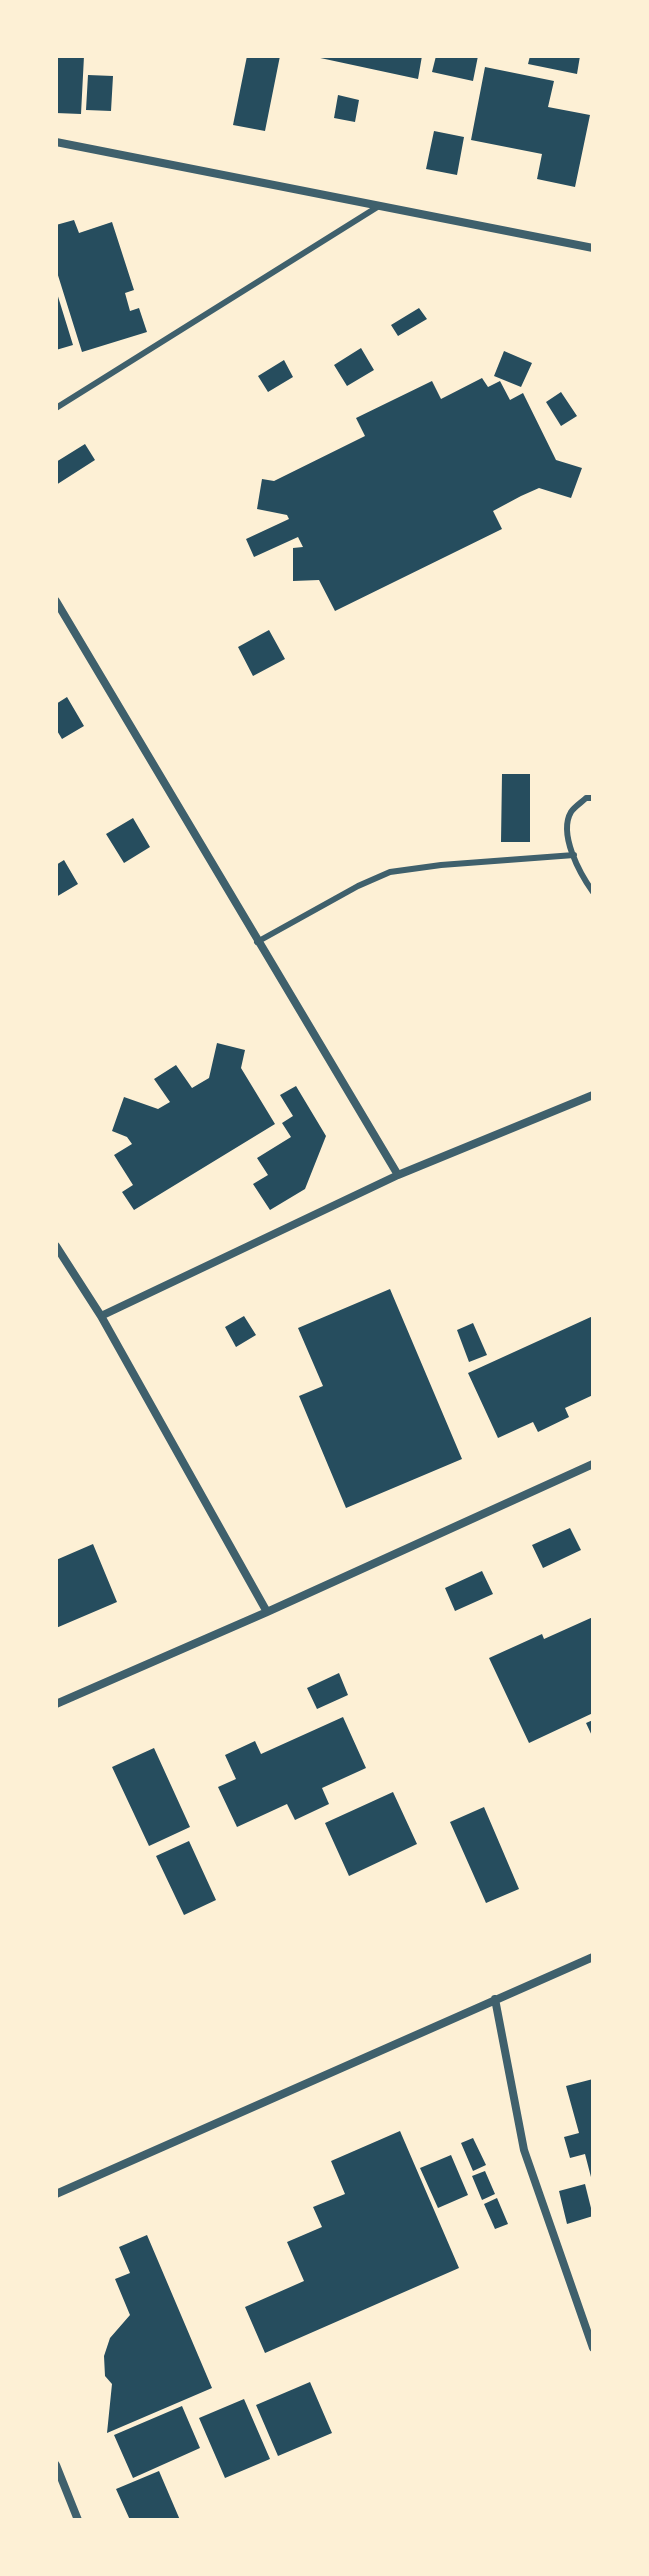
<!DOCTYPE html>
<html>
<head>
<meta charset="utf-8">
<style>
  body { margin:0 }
  #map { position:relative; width:649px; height:2576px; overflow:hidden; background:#fdf0d5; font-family:"Asap Condensed",sans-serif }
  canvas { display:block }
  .frame { position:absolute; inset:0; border:58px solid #fdf0d5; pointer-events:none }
</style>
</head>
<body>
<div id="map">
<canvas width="649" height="2576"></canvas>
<div class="frame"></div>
</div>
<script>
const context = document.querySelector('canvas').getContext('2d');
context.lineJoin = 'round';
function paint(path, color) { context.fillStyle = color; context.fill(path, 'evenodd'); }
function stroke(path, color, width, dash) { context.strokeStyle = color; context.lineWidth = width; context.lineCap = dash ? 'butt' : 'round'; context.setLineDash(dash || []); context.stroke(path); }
paint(new Path2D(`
  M56 56H84L81 114 56 113Z
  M247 56H280L265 131 233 125Z
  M311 56H422L418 79Z
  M436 56H478L473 81 432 72Z
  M530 56H580L577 74 528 64Z
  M485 67 554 81 548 107 590 115 575 187 537 179 542 154 471 140Z
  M88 75 113 76 111 111 86 110Z
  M338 95 359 100 355 122 334 118Z
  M434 131 464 137 457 175 426 169Z
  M74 220 79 233 112 222 134 290 125 293 130 311 139 308 147 332 82 352 56 269V225Z
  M56 290 73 345 56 350Z
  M419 308 427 319 398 336 391 325Z
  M361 348 374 370 347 386 334 365Z
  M504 351 532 363 521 387 494 376Z
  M284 360 293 377 268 392 258 376Z
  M482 378 488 387 500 381 510 400 523 393 556 460 582 468 571 498 539 488 521 496 493 511 502 529 335 611 319 580 293 581V548L303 547 298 537 254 557 246 539 289 519 287 515 257 509 262 479 274 481 365 436 356 418 432 381 441 399Z
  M561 392 577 416 561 426 546 402Z
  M85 444 95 460 56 485V462Z
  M269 630 285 659 253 676 238 647Z
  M67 697 84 726 62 739 56 729V704Z
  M502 774H530V842H501Z
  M133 818 150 847 124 863 106 834Z
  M64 860 78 884 56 897V865Z
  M217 1043 245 1050 241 1068 275 1124 134 1210 122 1192 133 1185 114 1155 132 1144 127 1137 112 1131 124 1097 158 1109 170 1102 154 1079 176 1065 192 1088 209 1078Z
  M296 1086 326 1136 305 1189 270 1210 253 1184 268 1175 257 1158 291 1137 282 1123 293 1116 280 1095Z
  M390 1289 462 1459 346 1508 299 1396 323 1386 298 1328Z
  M244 1316 256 1335 236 1347 225 1327Z
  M593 1316V1395L565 1408 569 1417 538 1432 533 1422 498 1438 468 1373Z
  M473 1323 487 1355 469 1362 457 1330Z
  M570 1528 581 1550 543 1568 532 1545Z
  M93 1544 117 1602 56 1628V1560Z
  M482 1571 493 1594 455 1611 445 1588Z
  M593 1617V1713L529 1743 489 1658 542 1634 544 1639Z
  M339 1673 348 1695 317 1709 307 1688Z
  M343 1717 366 1768 322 1788 329 1804 295 1820 287 1804 237 1827 218 1787 236 1779 225 1755 255 1741 261 1754Z
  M593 1720V1738L586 1723Z
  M154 1748 190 1827 149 1846 112 1767Z
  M393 1792 417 1844 349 1876 325 1823Z
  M484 1807 519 1889 486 1903 450 1822Z
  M189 1841 216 1900 184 1915 156 1856Z
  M593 2079V2181H592L585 2154 570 2158 564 2137 579 2133 566 2086Z
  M400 2131 459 2268 265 2353 245 2307 304 2281 287 2242 322 2227 313 2207 345 2194 331 2161Z
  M473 2138 486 2165 473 2171 461 2143Z
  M451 2155 468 2195 438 2208 420 2168Z
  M485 2171 495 2194 482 2200 472 2176Z
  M585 2184 593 2216 567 2224 559 2191Z
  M497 2198 508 2224 495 2229 484 2204Z
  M147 2235 212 2388 107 2433 112 2384 105 2376 104 2356 110 2338 130 2315 115 2279 130 2273 119 2247Z
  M310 2382 332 2433 278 2456 256 2405Z
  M244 2399 270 2459 225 2478 199 2418Z
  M182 2406 200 2448 133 2478 114 2435Z
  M159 2471 180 2520H130L116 2489Z`), '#264d5e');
stroke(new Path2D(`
  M56 408 379 206
  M593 798H586C582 802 574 807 571 812 558 834 580 874 593 892
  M257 942 358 886 390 872 441 865 574 855`), '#3f606c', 6);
stroke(new Path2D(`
  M56 142 593 248
  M56 601 398 1175
  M56 1246 101 1316 267 1612
  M101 1316 398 1175 593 1095
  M56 1704 267 1612 593 1464
  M495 1999 524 2150 593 2348
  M56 2194 593 1957
  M56 2465 78 2520`), '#3f606c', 8);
</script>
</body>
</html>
